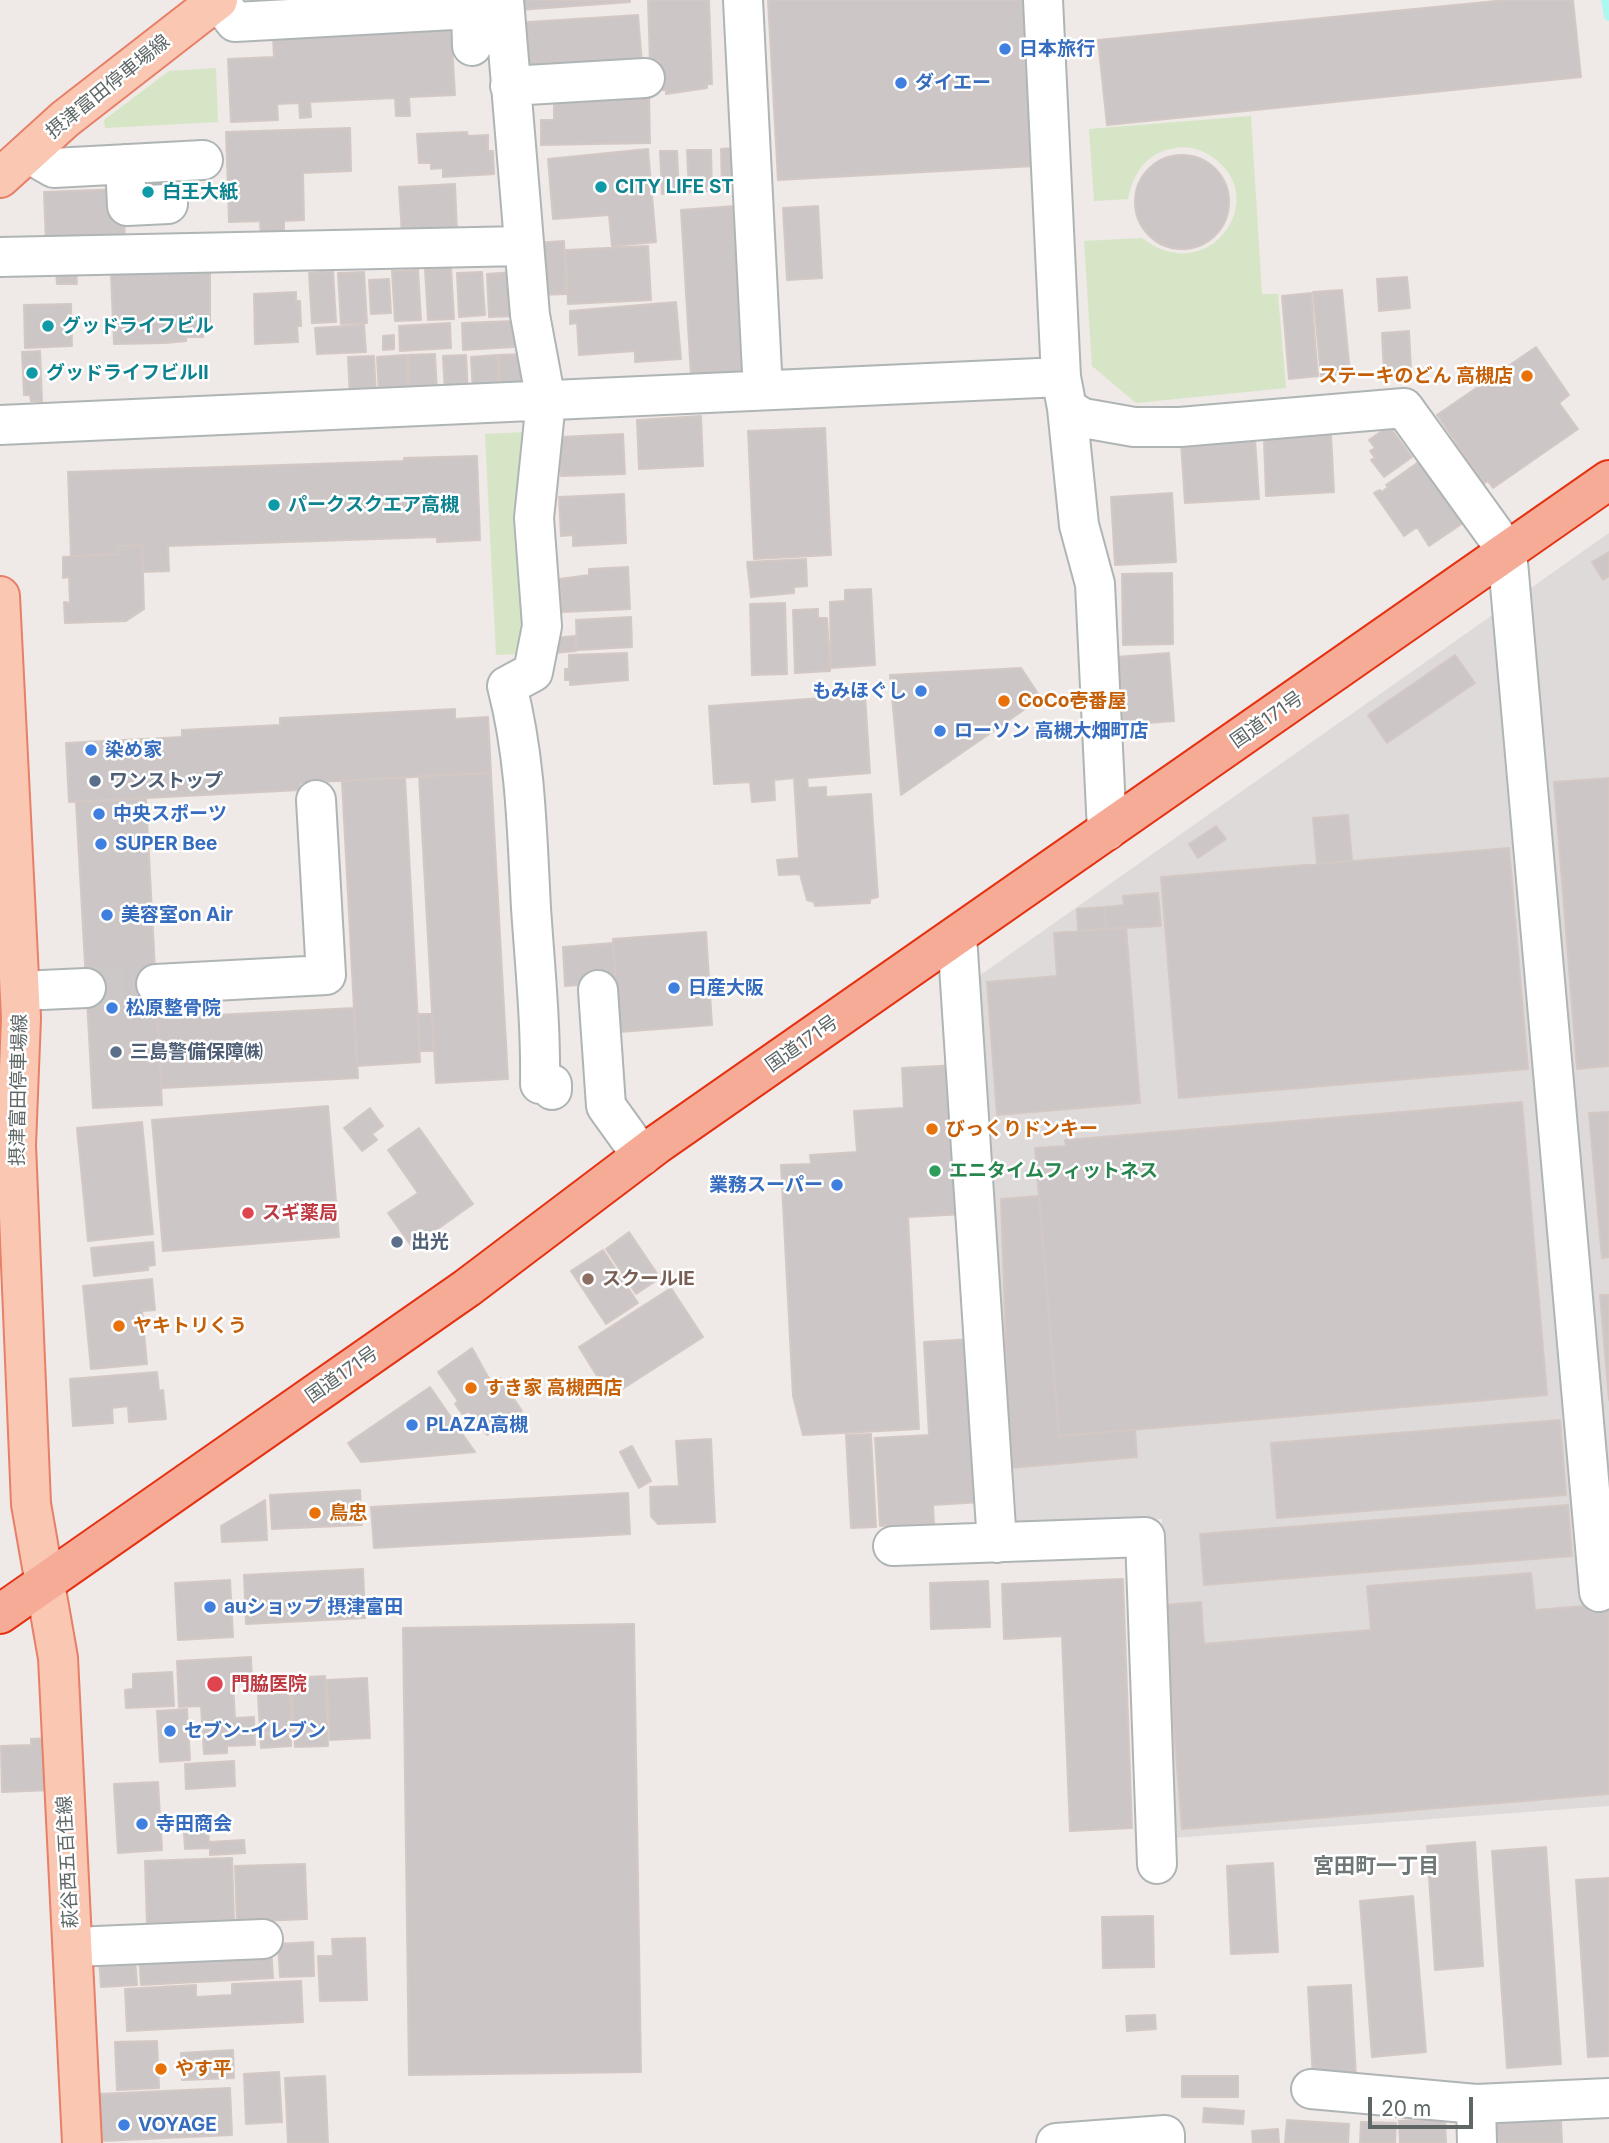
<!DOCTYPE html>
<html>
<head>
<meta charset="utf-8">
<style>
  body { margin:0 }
  #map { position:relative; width:1609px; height:2143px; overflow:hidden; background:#efe9e7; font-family:Inter,sans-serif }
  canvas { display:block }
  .scale { position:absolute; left:1368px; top:2097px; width:105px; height:32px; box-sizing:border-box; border:4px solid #5e6666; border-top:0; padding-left:9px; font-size:21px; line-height:24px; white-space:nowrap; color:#5e6666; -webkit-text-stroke:5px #fff; paint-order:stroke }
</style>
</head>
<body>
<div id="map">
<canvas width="1609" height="2143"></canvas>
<div class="scale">20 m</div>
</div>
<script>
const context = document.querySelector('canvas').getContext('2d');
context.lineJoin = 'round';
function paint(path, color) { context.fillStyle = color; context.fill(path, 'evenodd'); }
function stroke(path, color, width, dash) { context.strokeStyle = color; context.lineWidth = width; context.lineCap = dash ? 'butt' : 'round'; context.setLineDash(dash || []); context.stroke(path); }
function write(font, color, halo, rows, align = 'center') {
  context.font = font + ' Inter,"Noto Sans JP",sans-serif'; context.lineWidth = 5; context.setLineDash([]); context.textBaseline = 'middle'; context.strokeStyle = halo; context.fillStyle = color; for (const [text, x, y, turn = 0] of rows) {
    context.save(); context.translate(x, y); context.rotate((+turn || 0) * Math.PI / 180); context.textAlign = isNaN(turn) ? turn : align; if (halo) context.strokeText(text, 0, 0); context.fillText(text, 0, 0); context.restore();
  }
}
paint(new Path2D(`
  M1609 533V1806L1172 1838 1162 1519 1017 1525 979 976Z`), '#dedad9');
paint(new Path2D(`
  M216 68 218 122 105 128 104 120 169 71Z
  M1251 116 1262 294H1278L1286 388 1136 403 1092 366 1084 241 1142 238C1209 290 1274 197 1211 156 1199 148 1184 145 1170 149 1144 155 1133 175 1128 199L1094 201 1089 129Z
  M527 432V627L518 654 496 655 485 434Z`), '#d6e5c5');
stroke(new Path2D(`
  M1606 0 1609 16`), '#adf9f2', 10);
const building = new Path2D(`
  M518 0H630V2L519 10Z
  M648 0H709L712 84H707V88L666 94V90H661L660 61 650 62Z
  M768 0H1026L1034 166 778 180Z
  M1506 0H1573L1581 77 1107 125 1098 40Z
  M638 15 642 64 516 74 513 23Z
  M451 28 455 95 409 97 410 116H396L395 98 310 102 311 117 300 118 299 103 277 104 278 120 231 122 228 59 274 57 273 37Z
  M649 97 650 143 541 145V120H554V99Z
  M350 128 351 171 303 173 304 220 284 221V237L261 238 260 221 229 222 226 132Z
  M467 132 468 136 488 135V151H493L494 174 443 177V168L431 169V163H419L417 134Z
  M734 148 736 189 722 190 721 149Z
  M648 149 656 242 612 246 609 215 553 219 548 159Z
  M687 150H711L712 191 689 192Z
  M660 151H677L679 193 662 194Z
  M1135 202a47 47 0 1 1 94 0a47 47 0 1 1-94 0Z
  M455 184 457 234 402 236 399 187Z
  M123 189 125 242 46 245 44 192Z
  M735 206 745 372 691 376 681 210Z
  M818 206 822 278 787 280 783 208Z
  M564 241 566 294 537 295 535 243Z
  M648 246 651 300 568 304 566 250Z
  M451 268 454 319 428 320 425 269Z
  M202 269V273H210V325L203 324V337H186V341L165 343 114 344 111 275 113 270Z
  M76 270 77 284H57L56 271Z
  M418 270 421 320 395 321 392 271Z
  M333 271 336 322 312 323 309 273Z
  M364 272 367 323 341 324 338 273Z
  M482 272 485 315 459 317 457 273Z
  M513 272 516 316 489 317 487 274Z
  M1407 277 1410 308 1379 311 1377 279Z
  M389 279 391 313 371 314 369 280Z
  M1342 290 1350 373 1321 376 1313 292Z
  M296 292V301H300L301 326H297L298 342 255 344 254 294Z
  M1311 293 1318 376 1289 379 1282 296Z
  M676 302 681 359 635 362V351L579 355 577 323 570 324V311Z
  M71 304 72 346 25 348 24 305Z
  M513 321 514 347 463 350 462 323Z
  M450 323 451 348 400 351 399 326Z
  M364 325 366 352 317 354 315 328Z
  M1409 331 1411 371 1384 372 1382 333Z
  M394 335V349L383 350V336Z
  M1536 347 1569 395 1559 403 1578 429 1493 488 1488 481 1484 483 1437 415Z
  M40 351 42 401H31L30 395H24L22 352Z
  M435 354 437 393 410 394 408 355Z
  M525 354 527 392 501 393 499 355Z
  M406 355 408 394 379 396 377 357Z
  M466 355 468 394 445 395 443 356Z
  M497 355 499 393 473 395 471 357Z
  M374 356 376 395 350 397 348 357Z
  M701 416 703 466 639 469 637 420Z
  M1389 426 1412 457 1384 477 1371 460 1375 458 1370 451 1375 448 1369 440Z
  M825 428 831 555 754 559 748 431Z
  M623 434 625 474 561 476 560 437Z
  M1331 435 1334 492 1266 496 1264 438Z
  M1255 439 1259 499 1185 503 1181 443Z
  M477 456 480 540 437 542V537L168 546 169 571 143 572 142 545 118 546 119 554 71 556 68 472 404 461V458Z
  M1420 461 1463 523 1429 546 1417 527 1404 536 1374 493 1380 490 1382 492 1388 487 1386 485Z
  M1172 493 1176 562 1115 565 1111 497Z
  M624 494 626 543 573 546V535L561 536 559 497Z
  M142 545 144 609 126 621 65 623 64 602 70 603 69 577 63 578V557L119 554 118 546Z
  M1609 552V576L1603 580 1592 562Z
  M806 559 807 586 794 587V593L751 597 747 562Z
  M628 567 630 609 562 612 560 579 589 575V569Z
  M1172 573 1173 644 1123 645 1122 574Z
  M871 589 875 665 831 668 830 602 845 601V590Z
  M785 603 787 674 752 675 750 604Z
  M818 609V618H827L830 671 795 673 793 610Z
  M631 617 632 647 577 650 576 620Z
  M575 636 576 651 553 653V638Z
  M627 653 628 680 570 685V680H565V669H569V655Z
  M1169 653 1174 721 1121 725 1116 657Z
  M1455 655 1475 683 1387 743 1368 715Z
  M1021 668 1041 698 901 795 890 675Z
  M865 695 870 773 807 778 808 788 826 787V797L871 794 878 897 870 899V903L815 906 814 902 807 900 800 874 779 875 777 860 799 858 794 778 774 780 775 800 752 802 750 782 714 784 709 706Z
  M455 709V719L488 717 491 773 300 783V790L69 802 66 743 182 737V730L280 725V718Z
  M491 773 508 1079 436 1083 419 776Z
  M405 777 420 1062 357 1066 342 781Z
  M1609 778V1066L1577 1069 1554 782Z
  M146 798 162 1105 93 1108 76 802Z
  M1348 815 1352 861 1317 864 1313 818Z
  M1216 826 1226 839 1198 858 1189 844Z
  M1509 848 1528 1069 1179 1098 1161 877Z
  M1158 893 1161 926 1106 929 1105 907 1124 905 1123 896Z
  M1105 907 1106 929 1078 931 1077 909Z
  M1126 927 1140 1103 997 1115 987 982 1057 976 1054 933Z
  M706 932 712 1025 619 1032 613 939Z
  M613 943 616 982 565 986 563 947Z
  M354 1008 358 1078 162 1088 157 1018Z
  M418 1014H432L433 1051H420Z
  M958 1065 966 1214 908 1217 919 1429 803 1435 793 1396 781 1165 811 1164 810 1155 857 1152 854 1111 904 1108 902 1068Z
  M1522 1102 1547 1395 1059 1436 1035 1148 1066 1146 1065 1140Z
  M328 1106 339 1237 163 1251 152 1120Z
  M370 1108 383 1126 372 1134 377 1140 362 1151 344 1128Z
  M1609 1112V1257L1602 1258 1589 1113Z
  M142 1122 153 1234 88 1241 77 1128Z
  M419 1128 473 1204 412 1247 388 1213 418 1193 388 1150Z
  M1039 1196 1059 1436 1135 1430 1137 1457 1010 1468 1001 1199Z
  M629 1232 660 1278 636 1294 606 1249Z
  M153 1242 155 1265 148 1266V1270L94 1276 91 1248Z
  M603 1250 638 1303 606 1324 571 1271Z
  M152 1279 155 1310 142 1311 147 1364 91 1369 83 1286Z
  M671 1288 703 1337 610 1397 579 1347Z
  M1600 1295H1609V1400Z
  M973 1339 982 1502 933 1505 934 1524 880 1526 875 1438 929 1435 924 1342Z
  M472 1348 492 1384 500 1378 522 1411 487 1435 469 1411 463 1415 455 1404 458 1401 438 1372Z
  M157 1372 159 1391 163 1390 166 1419 129 1422 128 1406 112 1408 113 1423 73 1426 70 1379Z
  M430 1387 475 1452 361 1462 348 1443Z
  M1560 1420 1566 1495 1277 1518 1271 1443Z
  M871 1434 876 1527 851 1528 846 1435Z
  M711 1439 715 1522 658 1524 651 1516 650 1487 679 1486 676 1441Z
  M632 1446 651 1481 639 1488 620 1452Z
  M360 1490 362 1525 272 1529 270 1495Z
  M628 1493 630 1534 374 1548 371 1507Z
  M265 1500 267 1540 222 1542 221 1526Z
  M1568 1505 1572 1556 1204 1585 1200 1534Z
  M363 1569 365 1618 246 1624 244 1575Z
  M1531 1573 1535 1610 1609 1604V1794L1182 1829 1164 1605 1201 1602 1204 1644 1371 1630 1367 1586Z
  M1123 1579 1132 1828 1070 1831 1062 1636 1004 1639 1002 1584Z
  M230 1580 233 1637 178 1640 175 1583Z
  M988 1581 990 1627 931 1629 930 1583Z
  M634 1624 641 2072 409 2075 403 1628Z
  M251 1657 252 1683 233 1684 235 1718 254 1717 255 1745 227 1746V1753L204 1754 201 1706 179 1707 177 1661Z
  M172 1672 174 1706 126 1708 125 1690 133 1689V1674Z
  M325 1676 328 1746 295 1747 291 1678Z
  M367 1678 370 1738 330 1740 327 1680Z
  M290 1693 292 1731 260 1733 258 1694Z
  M187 1709 190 1760 160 1762 157 1711Z
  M291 1734V1746L261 1748 260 1735Z
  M51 1738 53 1790 2 1792 1 1746 31 1745V1739Z
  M234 1761 235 1786 186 1789 185 1764Z
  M158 1782 162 1850 118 1853 114 1784Z
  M207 1816 209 1842 244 1840 245 1853 210 1855V1848L185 1849 183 1818Z
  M1475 1842 1483 1966 1435 1970 1427 1846Z
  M1546 1847 1561 2064 1507 2068 1492 1851Z
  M232 1858 234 1920 147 1923 145 1861Z
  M1273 1863 1278 1952 1231 1954 1227 1866Z
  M305 1864 307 1919 237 1922 235 1866Z
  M1609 1878V2056L1588 2057 1576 1880Z
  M1413 1896 1426 2052 1372 2057 1360 1901Z
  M1153 1916 1154 1967 1103 1968 1102 1917Z
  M365 1938 367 2000 320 2001 318 1956H333L332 1939Z
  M313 1942 314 1976 280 1977 278 1944Z
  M271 1947 273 1978 141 1985 139 1954Z
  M135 1957 137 1985 101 1987 99 1959Z
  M301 1981 303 2022 127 2031 125 1989 196 1985V1997L232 1995V1984Z
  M1351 1985 1356 2077 1313 2079 1308 1987Z
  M1155 2015 1156 2029 1127 2031 1126 2016Z
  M157 2041 159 2088 117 2090 115 2042Z
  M233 2050 234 2078 182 2080 181 2053Z
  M279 2072 282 2122 246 2124 244 2074Z
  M325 2076 328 2143H288L285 2078Z
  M1182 2076H1238V2097H1182Z
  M230 2088 232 2135 102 2141 99 2094Z
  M1204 2108 1244 2111 1243 2124 1203 2122Z
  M1445 2118 1446 2143H1400L1399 2121Z
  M1287 2120 1349 2124 1348 2143H1285Z
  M1494 2121H1561L1562 2143H1494Z
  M1361 2122 1396 2123 1395 2143H1360Z
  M1278 2129 1279 2143H1253L1252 2131Z`);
paint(building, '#cdc6c6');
stroke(building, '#d4c8c5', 2);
stroke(new Path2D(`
  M86 988 156 984`), '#cbc8c7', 38, [38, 19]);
const minor = new Path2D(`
  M218 0 235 22 471 9 472 46
  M504 0 530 315 546 401 534 518 542 626 533 672 507 686C526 759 527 833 531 908 535 967 541 1025 540 1084H552V1090
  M743 0 762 372
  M1043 0 1061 377 1067 408 1079 525 1095 584 1107 831
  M510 86 645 78
  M28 153 54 168 203 160
  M125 164 127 206 168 204
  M0 257 523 246
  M1067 408 1083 418 1134 427H1180L1404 408 1507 551 1599 1592
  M0 425 1061 377
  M957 936 997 1543
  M156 984 326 975 316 800
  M598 990 606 1106 642 1156
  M20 991 86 988
  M893 1546 1145 1537 1157 1864
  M73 1947 263 1939
  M1311 2089 1476 2104 1609 2098
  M1476 2104 1477 2143
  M1056 2143 1165 2135V2143`);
const major = new Path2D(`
  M0 178 65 119 218 0
  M0 596 21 1018 16 1145 31 1504 58 1658 82 2143`);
const highway = new Path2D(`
  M0 1614 467 1288 656 1145 1609 480`);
stroke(minor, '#afb5b5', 42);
stroke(major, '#e87f67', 42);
stroke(highway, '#e63110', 42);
stroke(minor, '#fff', 38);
stroke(major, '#f9c7b2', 38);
stroke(highway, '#f6ab97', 38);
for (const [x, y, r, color] of [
  [1005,49,7,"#3f7fe0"],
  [901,83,7,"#3f7fe0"],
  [601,187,7,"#0f9aa8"],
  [148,192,7,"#0f9aa8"],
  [48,326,7,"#0f9aa8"],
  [32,373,7,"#0f9aa8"],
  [1527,376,7,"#e8710a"],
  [274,505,7,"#0f9aa8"],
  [921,691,7,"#3f7fe0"],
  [1004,701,7,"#e8710a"],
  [940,731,7,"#3f7fe0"],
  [91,750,7,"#3f7fe0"],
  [95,781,7,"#5c6f8a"],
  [99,814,7,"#3f7fe0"],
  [101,844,7,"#3f7fe0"],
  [107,915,7,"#3f7fe0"],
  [674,988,7,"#3f7fe0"],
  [112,1008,7,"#3f7fe0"],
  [116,1052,7,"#5c6f8a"],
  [932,1129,7,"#e8710a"],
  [935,1171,7,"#2e9e5b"],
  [837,1185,7,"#3f7fe0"],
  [248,1213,7,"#e0444e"],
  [397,1242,7,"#5c6f8a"],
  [588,1279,7,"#8d6e63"],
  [119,1326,7,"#e8710a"],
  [471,1388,7,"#e8710a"],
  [412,1425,7,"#3f7fe0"],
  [315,1513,7,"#e8710a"],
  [210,1607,7,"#3f7fe0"],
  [215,1684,9,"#e0444e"],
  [170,1731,7,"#3f7fe0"],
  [142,1824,7,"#3f7fe0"],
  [161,2069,7,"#e8710a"],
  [124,2125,7,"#3f7fe0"]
]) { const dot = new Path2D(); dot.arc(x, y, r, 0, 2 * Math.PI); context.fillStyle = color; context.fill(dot); stroke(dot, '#fff', 2.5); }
write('bold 19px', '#366cbe', '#fff', [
  ["日本旅行",1019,49],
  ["ダイエー",915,83],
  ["もみほぐし",907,691,"right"],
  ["ローソン 高槻大畑町店",954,731],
  ["染め家",105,750],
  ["中央スポーツ",113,814],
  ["SUPER Bee",115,844],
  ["美容室on Air",121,915],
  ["日産大阪",688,988],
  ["松原整骨院",126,1008],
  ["業務スーパー",823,1185,"right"],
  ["PLAZA高槻",426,1425],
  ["auショップ 摂津富田",224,1607],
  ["セブン-イレブン",184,1731],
  ["寺田商会",156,1824],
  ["VOYAGE",138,2125]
], 'left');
write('19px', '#5e6666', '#fff', [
  ["摂津富田停車場線",108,87,-39],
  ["国道171号",1267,720,-35],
  ["国道171号",802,1044,-35],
  ["摂津富田停車場線",19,1090,-89],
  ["国道171号",342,1375,-35],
  ["萩谷西五百住線",68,1862,-93]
]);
write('bold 19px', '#0d838f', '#fff', [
  ["CITY LIFE ST",615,187],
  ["白王大紙",162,192],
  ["グッドライフビル",62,326],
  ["グッドライフビルⅡ",46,373],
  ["パークスクエア高槻",288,505]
], 'left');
write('bold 19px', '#c56008', '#fff', [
  ["ステーキのどん 高槻店",1513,376,"right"],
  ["CoCo壱番屋",1018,701],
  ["びっくりドンキー",946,1129],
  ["ヤキトリくう",133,1326],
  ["すき家 高槻西店",485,1388],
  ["鳥忠",329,1513],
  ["やす平",175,2069]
], 'left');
write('bold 19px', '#4e5e75', '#fff', [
  ["ワンストップ",109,781],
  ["三島警備保障㈱",130,1052],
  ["出光",411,1242]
], 'left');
write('bold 19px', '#27864d', '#fff', [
  ["エニタイムフィットネス",949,1171]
], 'left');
write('bold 19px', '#be3a42', '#fff', [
  ["スギ薬局",262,1213],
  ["門脇医院",231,1684]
], 'left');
write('bold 19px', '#785e54', '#fff', [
  ["スクールIE",602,1279]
], 'left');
write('bold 21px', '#6f7877', '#fff', [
  ["宮田町一丁目",1376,1867]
]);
</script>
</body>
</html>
